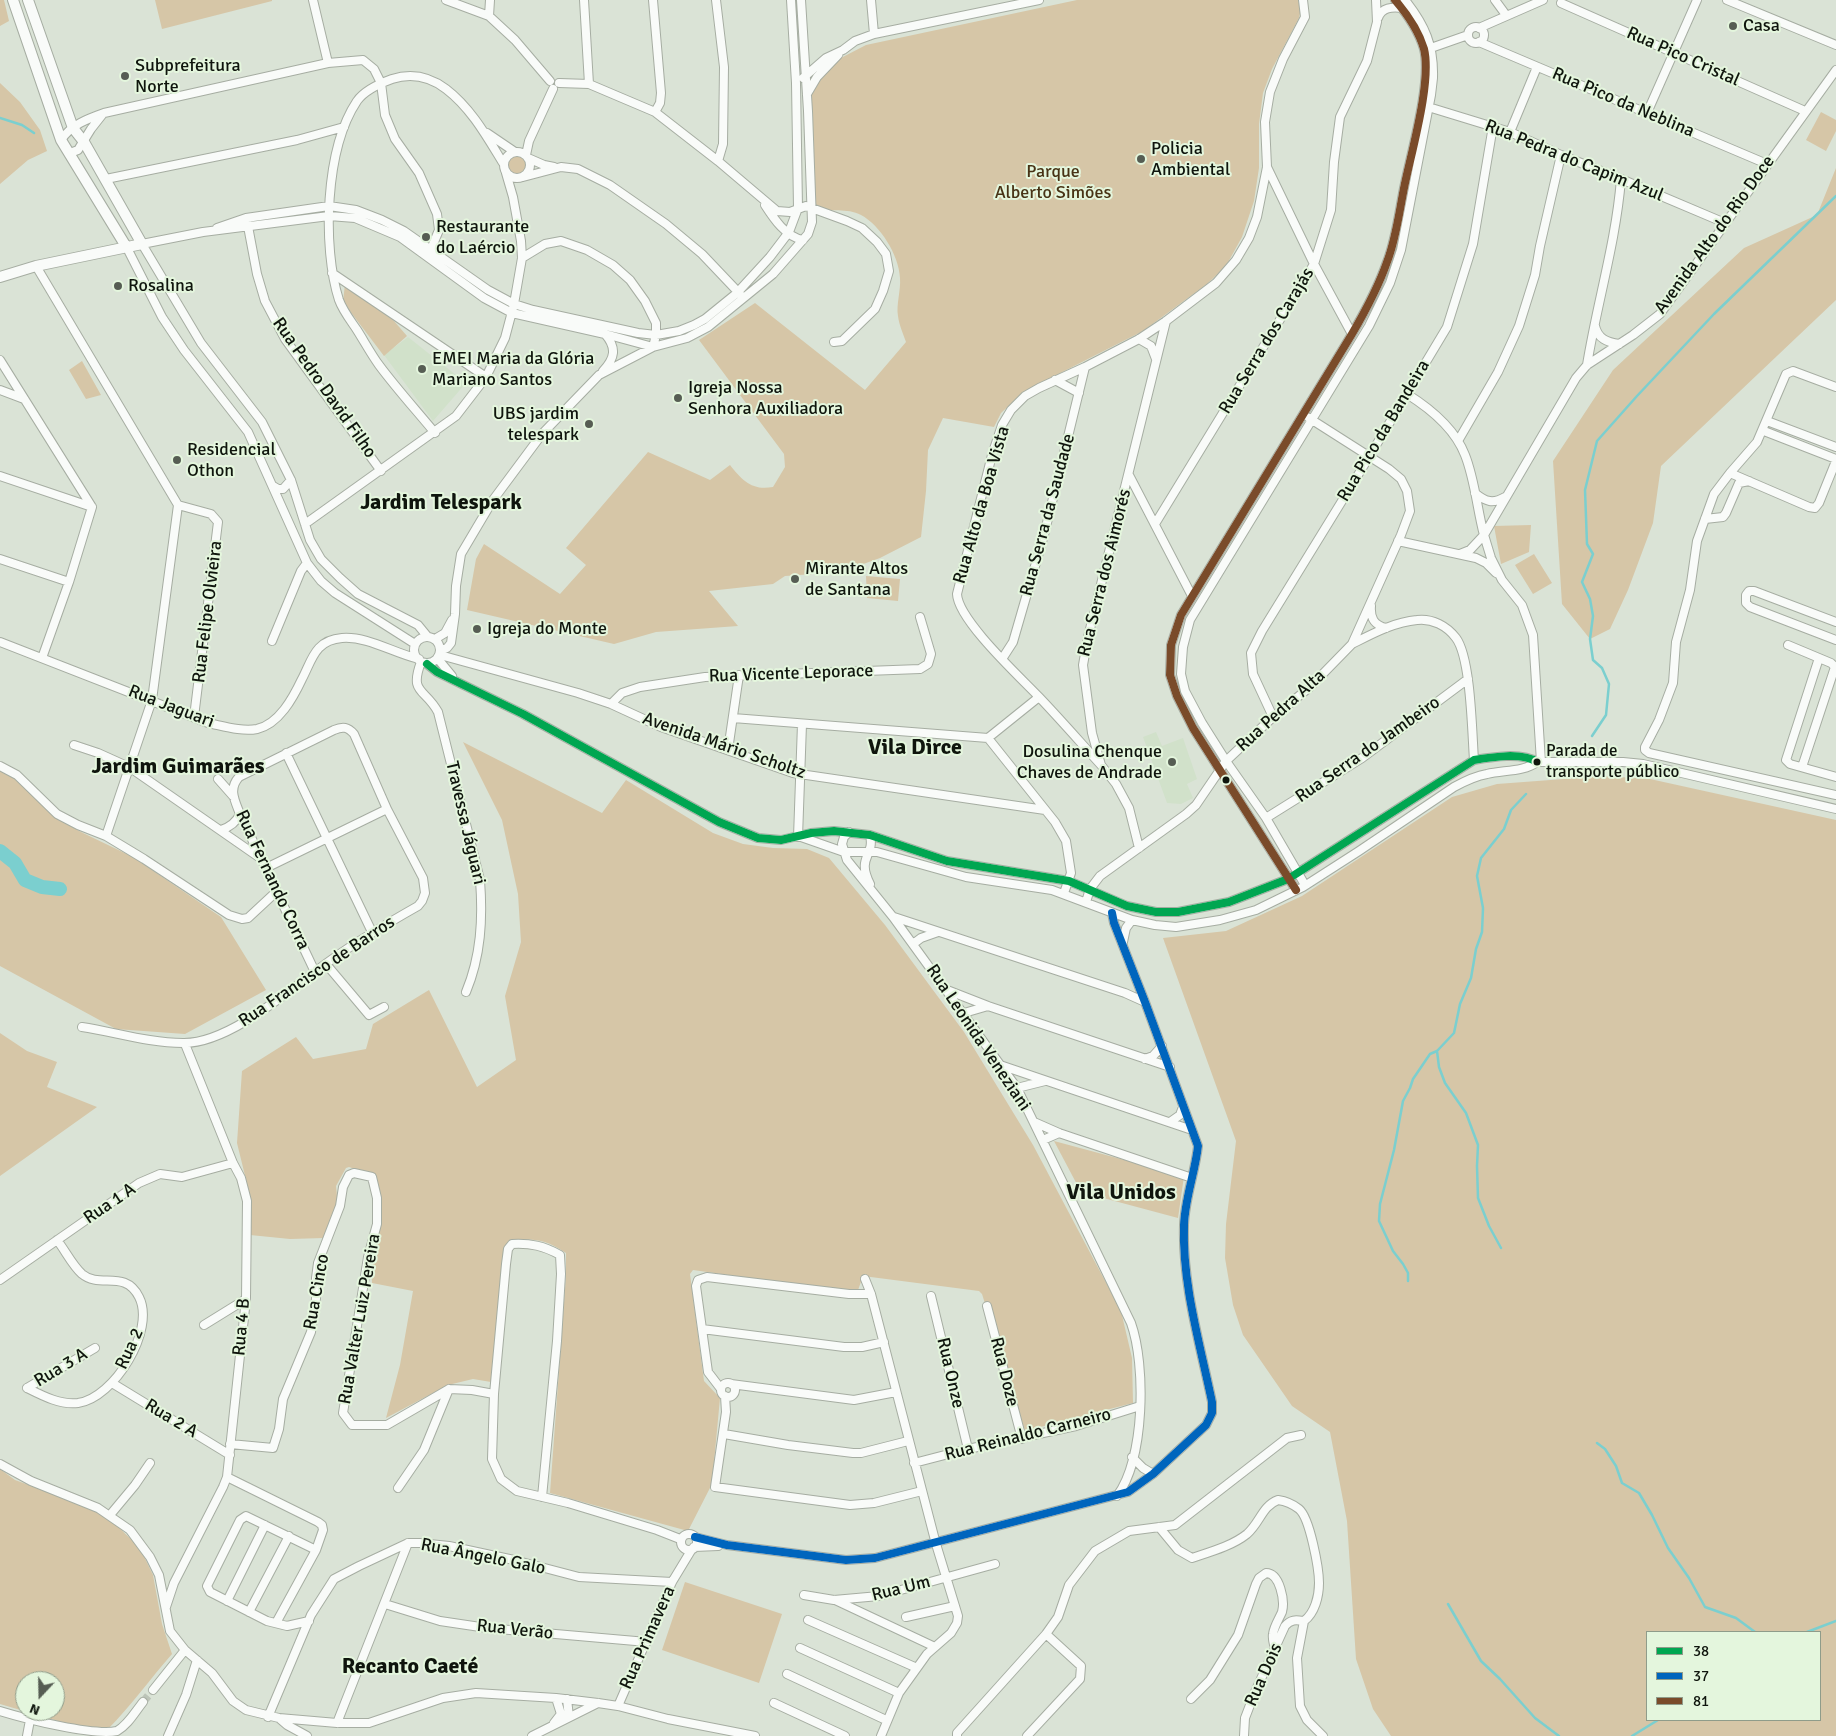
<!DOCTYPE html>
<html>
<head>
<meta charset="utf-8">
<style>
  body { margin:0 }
  #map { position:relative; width:1836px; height:1736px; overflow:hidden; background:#dae3d6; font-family:Signika,sans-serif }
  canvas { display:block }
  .legend { position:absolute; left:1646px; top:1631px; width:175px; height:90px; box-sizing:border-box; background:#e4f6dd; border:1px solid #8f9c8a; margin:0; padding:6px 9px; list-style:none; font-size:15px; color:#0f150d }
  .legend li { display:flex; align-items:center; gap:10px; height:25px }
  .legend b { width:25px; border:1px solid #8f9c8a }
  .north { position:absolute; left:15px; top:1671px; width:50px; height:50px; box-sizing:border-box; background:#e4f6dd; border:1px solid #8f9c8a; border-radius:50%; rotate:201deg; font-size:14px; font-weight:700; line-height:20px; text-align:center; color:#0f150d }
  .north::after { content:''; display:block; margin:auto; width:18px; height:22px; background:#565d53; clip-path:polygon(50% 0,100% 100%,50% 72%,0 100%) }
</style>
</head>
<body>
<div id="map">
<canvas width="1836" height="1736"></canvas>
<ul class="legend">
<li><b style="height:6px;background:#00a651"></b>38</li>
<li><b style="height:6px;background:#0065bd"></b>37</li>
<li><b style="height:6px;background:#7a4b2a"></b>81</li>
</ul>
<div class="north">N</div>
</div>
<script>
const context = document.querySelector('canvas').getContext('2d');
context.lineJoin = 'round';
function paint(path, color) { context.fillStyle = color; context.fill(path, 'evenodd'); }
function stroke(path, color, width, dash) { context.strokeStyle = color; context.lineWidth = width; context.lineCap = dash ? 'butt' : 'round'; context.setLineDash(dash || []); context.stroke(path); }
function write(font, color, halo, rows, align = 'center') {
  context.font = font + ' Signika,sans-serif'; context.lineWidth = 4; context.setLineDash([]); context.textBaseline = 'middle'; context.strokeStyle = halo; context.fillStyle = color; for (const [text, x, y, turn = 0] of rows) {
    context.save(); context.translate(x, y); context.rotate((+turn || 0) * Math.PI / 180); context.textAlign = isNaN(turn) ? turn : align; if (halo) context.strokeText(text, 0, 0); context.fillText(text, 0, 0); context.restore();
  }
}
paint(new Path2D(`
  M408 337 466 383 433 421 384 355Z
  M1156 732 1162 746 1183 738 1197 779 1187 784 1193 798 1181 804 1167 803 1143 737Z`), '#d1e1ca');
paint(new Path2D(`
  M0 0H4L9 21 0 26Z
  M155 0H272V1L162 29Z
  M1077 0H1298L1301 9 1299 18 1272 69 1263 93 1259 124V168L1254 201 1242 237 1226 266 1207 284 1143 331 1025 391 1001 413 994 427 943 418 928 450 926 491 921 537 880 558 841 572 785 576 773 584 709 591 738 626 656 632 614 644 467 610 476 559 484 544 560 594 586 565 566 548 648 452 710 480 730 465C742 480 752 491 773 487L785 467 784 454 699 340 755 303 865 390 906 342C903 333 899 325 898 316 896 305 901 290 900 278 899 255 880 225 861 215 847 207 830 214 816 206L809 94 822 75 837 60 866 45Z
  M0 83 20 102 40 130 47 151 28 160 0 184Z
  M1821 112 1836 120V131L1826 151 1806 140Z
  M506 165a10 10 0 1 1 20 0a10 10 0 1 1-20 0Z
  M1836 168V300L1661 466 1653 523 1628 590 1610 629 1590 639 1562 604 1553 461 1613 370 1744 248 1817 215Z
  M345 284 394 321 407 336 384 356 343 302Z
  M82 361 101 395 86 399 69 370Z
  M1531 525 1529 552 1501 564 1494 526Z
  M1534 554 1552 583 1533 594 1515 565Z
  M866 576 900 579 898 601 867 598Z
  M463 742 602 813 626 780 713 833 743 844 773 848 807 849 829 858 885 925 964 1032 1033 1145 1121 1311 1132 1358 1133 1403 1025 1431 982 1294 979 1291 863 1276 857 1293 693 1270 690 1274 704 1381 720 1398 712 1484 688 1531 550 1493 566 1275V1253C545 1239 535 1239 510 1240L504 1249 491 1382 473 1379 448 1385 386 1418 400 1365 413 1291 372 1283 371 1257 381 1223 380 1197 376 1176 349 1167 346 1168 336 1186 338 1206 324 1238 290 1239 250 1235 251 1200 237 1143 242 1071 296 1037 313 1059 366 1049 373 1024 429 990 477 1087 516 1060 505 996 521 942 518 894 502 820Z
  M0 771 16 778 37 795 54 817 81 832 133 857 221 917 266 990 185 1034 116 1029 0 966Z
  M1604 776 1650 779 1836 820V1736H1391L1373 1709 1356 1659 1347 1521 1330 1432 1292 1406 1243 1335 1233 1305 1225 1258 1226 1224 1236 1141 1163 938 1226 931 1302 896 1452 797 1497 784ZM1647 1632H1820V1720H1647Z
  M0 1033 27 1051 57 1062 47 1087 97 1107 0 1176Z
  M1054 1141 1184 1176 1178 1218 1081 1192Z
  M0 1469 15 1480 68 1499 106 1515 140 1548 153 1575 162 1624 172 1654C150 1679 131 1706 108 1729H85L0 1704ZM25 1681H55V1711H25Z
  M685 1582 782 1614 759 1683 662 1650Z`), '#d6c6a7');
stroke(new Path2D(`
  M0 118 22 125 34 133
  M1592 736 1606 715 1609 684 1602 668 1593 660 1590 639 1593 616 1590 599 1582 582 1593 554 1587 544 1585 490 1597 441 1637 396 1714 314 1836 196
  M1437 1051 1439 1067 1445 1083 1466 1113 1478 1145 1477 1166 1478 1198 1489 1226 1501 1248
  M1408 1281V1273L1403 1264 1393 1251 1379 1221 1380 1204 1394 1150 1403 1101 1410 1088 1413 1079 1430 1054 1437 1051 1454 1033 1460 1004 1471 978 1476 949 1482 932 1483 908 1477 876 1481 858 1504 829 1511 810 1526 794
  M1597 1443 1605 1449 1616 1466 1622 1483 1639 1493 1652 1515 1668 1548 1689 1578 1705 1607 1736 1618 1755 1632
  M1448 1604 1481 1661 1500 1679 1535 1718 1559 1736
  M1807 1632 1836 1621
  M1632 1736 1658 1720`), '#7bcfcf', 2.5);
stroke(new Path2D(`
  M0 851 15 863 25 880 42 887 60 889`), '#7bcfcf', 14);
stroke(new Path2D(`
  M143 1702 153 1690`), '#bcc4b8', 8, [8, 4]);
const minor = new Path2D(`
  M313 0 328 63
  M446 0 489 16 515 40 550 81
  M584 0 589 84
  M653 0 661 93 660 103 655 112
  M716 0 724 67 723 144 718 161
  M871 0 874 34
  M1495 0 1506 15
  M1727 0 1836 45
  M1561 3 1805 111
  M489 16 490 0
  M1378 18C1382 7 1392 7 1402 8
  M1468 35a8 8 0 1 1 16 0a8 8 0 1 1-16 0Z
  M1479 28 1543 0
  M1479 42 1767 164
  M1428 49 1468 35
  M803 78 826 58 843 50 855 41 874 34 1039 0
  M559 83 589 84 655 112 718 161 777 211 790 212 806 206 847 221 862 228 877 242 886 254 889 271 883 291 875 309 842 341 834 342
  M807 94 817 77 838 55
  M1425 106 1510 132 1561 155 1621 179 1725 223
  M1647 113 1697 0
  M1510 132 1537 67
  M487 133 515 152
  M61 140C71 125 87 119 104 113L328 63 363 60 374 69 381 83 385 115 395 139 419 173 437 214 439 230 429 254
  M504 165a13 13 0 1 1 26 0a13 13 0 1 1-26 0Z
  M70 153 78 150 91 129 102 115
  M526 155 529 141 553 89
  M528 158 544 165 554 167
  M1267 167 1314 264 1352 334
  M523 177 561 167 578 169 610 185 666 224 702 254 740 294
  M106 179 297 140 344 127
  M765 205C774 219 786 237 803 240
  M247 221 257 274 265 301 285 339 381 471
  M217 228 246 218 329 206 356 210 382 220 404 231 488 290 514 304 533 310 638 333 656 335 679 331 694 325 705 319 737 293 770 257 789 232 798 208 796 83 791 0
  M127 248 162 317 184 350 248 432 307 563 321 581 335 593 415 644
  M36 266 178 505
  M332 273 486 377
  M1595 326C1598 339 1607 342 1619 344
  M1139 339 1151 346 1156 359
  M0 360 92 507 69 582 42 658
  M1587 365C1597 303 1616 242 1621 179
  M603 371C615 358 617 348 605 334
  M1055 380 1079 393
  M1836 387 1793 371 1786 374 1757 442 1730 473 1714 494 1697 541 1690 590 1676 642 1673 683 1659 720 1645 747V750L1649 753 1836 795
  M0 390 24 399
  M1407 394C1431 409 1455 429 1465 455 1475 480 1477 509 1484 535L1470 550 1460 554
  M1767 421 1836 447
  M1764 431 1836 459
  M435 433C416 410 396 388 379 365 371 354 364 341 357 330 351 321 343 311 339 300 322 247 325 149 357 101 364 91 381 83 392 79 411 73 430 77 446 89 471 108 487 137 503 163
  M1458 441 1498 372 1519 326 1535 275 1540 246 1561 155
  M1730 473 1809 507 1815 508 1819 503 1836 461
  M1129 475 1192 596
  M0 476 92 507
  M273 486 278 489H283L291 480
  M1475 493C1486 502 1493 504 1505 497
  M178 505 152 700 106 836 144 859 229 915 242 919 248 918 276 892
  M178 505 211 514 218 522 194 717
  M1705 519 1723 517 1726 513 1739 483 1749 481
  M305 524 456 416 486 377 505 338 514 304 522 258 521 241 513 197 506 173
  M1155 524 1314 264 1331 210 1334 162 1340 117 1367 61 1377 22 1376 0
  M1398 541 1476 558 1486 563 1496 573
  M0 559 69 582
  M1371 606C1370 618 1374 625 1386 628
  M1836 622 1754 591H1749L1746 595V603L1750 607 1836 640
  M427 636 418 625 358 594 340 578 321 559 310 540 291 480 262 422 201 343 142 244 203 232 329 216 355 218 400 237 484 298 512 313 605 334 653 347 687 338 708 327 773 274 808 234 812 222 808 111 801 0
  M414 650a13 13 0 1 1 26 0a13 13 0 1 1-26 0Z
  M435 639 445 633 452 620
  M272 641 301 571 307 563
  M0 642 208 723C223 726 242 732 257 729 279 724 293 698 302 679 312 660 315 640 342 638 368 636 393 653 419 659
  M1352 644C1372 634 1394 622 1417 620 1432 618 1447 626 1456 638 1471 658 1472 733 1474 760
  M1788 645 1831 663 1835 667 1802 767
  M441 650 447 648 451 643 455 614 456 586 461 554 493 500 542 434 599 375 653 347 656 335V323L645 301 630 280 613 265 587 250 561 241 545 244 522 258
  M440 655 578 693 611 704 661 727 793 773 1045 810
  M1819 658 1786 760 1790 764 1836 777
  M438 659 452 676
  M1002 659 1013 642 1044 535 1085 367
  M421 662C409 694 425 688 438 712L480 880C483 919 481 956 466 992
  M427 664 437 672 523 714 719 822 758 838 781 840 811 833 834 831 870 835 947 861 1069 881 1127 906 1156 912H1178L1229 902 1288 879 1474 760C1492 757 1522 752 1537 762
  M611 704 622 693 640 687 705 677 920 669 928 664 931 654 920 617
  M1273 717 1253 674 1251 653 1262 631 1369 457 1447 327 1473 244 1493 126
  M733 718 988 738
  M988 738 1055 822 1066 841 1071 873 1064 893
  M988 738 1039 697
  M74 745 98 753 129 767 260 858
  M728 750 739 675
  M286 753 372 932
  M1537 762H1623L1643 764 1836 809
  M1541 762 1533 635 1522 605 1502 580 1491 558 1484 535 1576 378 1587 365 1633 335 1660 314 1836 70
  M1101 765C1080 742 1060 719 1039 697 1020 677 958 620 957 594L992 455 1002 425 1011 410 1025 396 1039 388 1085 367 1139 339 1166 321 1216 283 1236 260 1249 238 1257 217 1267 167 1265 122 1270 92 1283 59 1305 17 1303 0
  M0 766 17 775 57 814 78 825 106 836
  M218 779 233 796
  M1266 818 1362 758 1468 679
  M221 830C230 827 236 823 240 814
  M849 832 844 837 842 844 847 860 893 917 1017 1088 1131 1323C1146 1365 1145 1459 1117 1496
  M870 835C875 857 856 856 870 884
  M798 837 802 724
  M801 837 844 852H877L966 877 1052 890 1132 920 1155 925 1176 927 1220 920 1256 910 1303 887 1359 851 1454 787C1465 781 1475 776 1487 774 1503 770 1524 772 1537 762
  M1139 848 1129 808 1116 784 1101 765 1092 733 1083 665 1088 637 1166 321
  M266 868 387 809
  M1305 885 1266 818 1226 761 1202 723 1185 691 1181 674 1183 647 1190 620 1369 326 1390 283 1401 250 1431 95 1433 78C1434 46 1425 25 1405 0
  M1296 890 1193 728 1177 696 1170 675 1171 645 1181 615 1352 334C1366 310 1378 288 1387 262 1396 239 1399 213 1404 188 1411 153 1432 82 1424 49 1419 32 1407 14 1395 0
  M1086 902 1090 889 1100 876 1186 814 1196 805 1226 761 1273 717 1310 687 1352 644 1401 535 1410 511 1407 491 1401 479 1389 469 1309 418
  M894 917 1125 993 1145 1002
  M1123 942 1126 928 1132 920
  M913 944 921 938 938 932
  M326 964 369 1015 384 1007
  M947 990 988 1006 1170 1067
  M964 1013 988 1006
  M82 1027C115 1032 149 1043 183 1043 230 1044 294 986 331 960 359 940 388 923 418 906L422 901 425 893 423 878 387 809 354 734C348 727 343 726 334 730L239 777C228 789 235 801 240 814L315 972
  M1145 1059 1153 1056 1162 1046
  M1000 1065 1192 1130
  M1017 1088 1045 1081
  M1034 1122 1059 1133 1192 1178
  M1170 1122 1180 1115 1183 1107
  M1043 1140 1059 1133
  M865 1279 871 1294 936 1544 958 1616 957 1623 951 1633 927 1654 899 1693 881 1736
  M0 1280 139 1183 160 1174 182 1177 233 1163
  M931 1296 968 1449
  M987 1306 1022 1439
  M204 1325 246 1299
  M702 1329 844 1347H862L884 1342
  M112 1383 230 1455
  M721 1390a7 7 0 1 1 14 0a7 7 0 1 1-14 0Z
  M731 1384 854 1400 896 1392
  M27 1388C43 1396 60 1405 78 1403 114 1398 156 1330 139 1297 125 1269 100 1289 82 1274 72 1265 65 1250 57 1240
  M27 1388 95 1348
  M721 1389 708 1372 696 1286 698 1280 707 1277 849 1294H871
  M725 1396 726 1412 715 1487 850 1505 874 1503 922 1491
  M724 1434 788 1445 853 1453H861L908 1441
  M230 1444 273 1448 279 1429 283 1399 311 1332 316 1299V1278L318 1263 340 1206 343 1187 349 1175 354 1173 372 1177 377 1198V1224L368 1257 343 1413 352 1425H387L449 1389 472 1390 494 1394
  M1132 1457 1143 1468 1153 1474
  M914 1463 968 1449 1076 1426 1140 1406
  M0 1464 31 1481 98 1508 130 1530 150 1557 159 1575 170 1631 185 1650 212 1673 233 1701 246 1710 279 1718 337 1723H369L443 1698 476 1693 556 1698 598 1703 618 1706 668 1719 755 1736
  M227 1477 318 1522 322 1525 323 1530 316 1550 276 1623
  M398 1488 424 1450 449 1389
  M542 1497 557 1341 561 1274 560 1255C544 1246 531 1243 512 1244L508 1249 506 1264 494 1394 492 1459 501 1479 517 1491 568 1503 657 1530 680 1539 682 1538
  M110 1515 135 1485 150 1463
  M1159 1527 1178 1550 1192 1558C1210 1552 1232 1546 1247 1534 1260 1523 1262 1506 1278 1500 1285 1501 1294 1505 1299 1509 1310 1518 1319 1569 1319 1583 1319 1596 1315 1613 1304 1621
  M681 1542a8 8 0 1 1 16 0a8 8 0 1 1-16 0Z
  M695 1537 727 1545 846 1560 875 1558 1128 1492 1153 1474 1206 1425 1212 1413V1402C1200 1344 1182 1284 1184 1225 1185 1198 1195 1173 1198 1146L1145 1002 1114 923 1112 913
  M694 1547 718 1546
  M804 1595 834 1600 879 1596 995 1564
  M835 1600 935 1647
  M227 1601 265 1525
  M385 1604 440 1621 487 1628 647 1642
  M166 1607 174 1583 223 1487 227 1477 246 1299 247 1201 241 1178 233 1163 185 1044
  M249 1612 289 1536
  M906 1617 955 1606
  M808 1620 917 1668
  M309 1621 287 1626 267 1621 210 1592 207 1586 240 1520 246 1516 316 1550
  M800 1648 899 1693
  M787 1674 886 1720
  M153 1690 185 1650
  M567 1699 569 1717
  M1191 1699 1210 1680 1238 1635 1256 1584 1259 1578 1266 1573C1280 1573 1285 1601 1282 1612 1279 1619 1274 1626 1273 1634 1272 1639 1274 1644 1275 1649
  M774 1703 845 1736
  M618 1706 672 1582 692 1549
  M0 1711C26 1719 93 1736 117 1731 128 1725 135 1712 143 1702
  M268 1717 311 1615 334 1579 359 1566 408 1543H420L449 1546 514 1560 579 1577 672 1582
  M280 1719 287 1725 307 1736
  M337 1723 408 1543
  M554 1723 561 1714 556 1698
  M27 1736 30 1720
  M168 1736 186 1695 197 1660
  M532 1736 598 1703
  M957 1736V1733L1046 1634 1058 1617 1069 1585 1095 1551 1129 1531 1175 1525 1287 1438 1301 1435
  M1027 1736 1080 1679 1081 1666 1046 1634
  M1244 1736 1245 1718 1255 1692 1285 1626C1291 1619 1296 1620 1304 1621L1297 1658 1300 1706 1307 1720 1323 1736`);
const major = new Path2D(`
  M13 0 61 140 127 248
  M0 277 36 266 142 244 84 142 73 128 28 0`);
stroke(minor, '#a6ada2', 10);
stroke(major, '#a6ada2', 12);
stroke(minor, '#f9fbf9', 8);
stroke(major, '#f9fbf9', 10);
stroke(new Path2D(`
  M427 664 437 672 523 714 719 822 758 838 781 840 811 833 834 831 870 835 947 861 1069 881 1127 906 1156 912H1178L1229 902 1288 879 1474 760C1492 757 1522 752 1537 762`), '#00a651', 8);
stroke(new Path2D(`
  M695 1537 727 1545 846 1560 875 1558 1128 1492 1153 1474 1206 1425 1212 1413V1402C1200 1344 1182 1284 1184 1225 1185 1198 1195 1173 1198 1146L1145 1002 1114 923 1112 913`), '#0065bd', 8);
stroke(new Path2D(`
  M1296 890 1193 728 1177 696 1170 675 1171 645 1181 615 1352 334C1366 310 1378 288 1387 262 1396 239 1399 213 1404 188 1411 153 1432 82 1424 49 1419 32 1407 14 1395 0`), '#7a4b2a', 8);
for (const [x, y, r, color] of [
  [1733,26,5,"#565d53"],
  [125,76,5,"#565d53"],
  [1141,159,5,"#565d53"],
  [426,237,5,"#565d53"],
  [118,286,5,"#565d53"],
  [422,369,5,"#565d53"],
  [678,398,5,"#565d53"],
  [589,424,5,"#565d53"],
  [177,460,5,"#565d53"],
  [795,579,5,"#565d53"],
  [477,629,5,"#565d53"],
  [1172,762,5,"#565d53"],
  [1537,762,4.5,"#0f150d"],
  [1226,780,4.5,"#0f150d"]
]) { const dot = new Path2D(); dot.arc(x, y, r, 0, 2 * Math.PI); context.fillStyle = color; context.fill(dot); stroke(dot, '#e4f6dd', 2); }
write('17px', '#0f150d', '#e4f6dd', [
  ["Parada de",1546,752],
  ["transporte público",1546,773]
], 'left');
write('18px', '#0f150d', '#e4f6dd', [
  ["Casa",1743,26],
  ["Subprefeitura",135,66],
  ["Norte",135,87],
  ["Policia",1151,149],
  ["Ambiental",1151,170],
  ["Restaurante",436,227],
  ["do Laércio",436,248],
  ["Rosalina",128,286],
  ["EMEI Maria da Glória",432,359],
  ["Mariano Santos",432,380],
  ["Igreja Nossa",688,388],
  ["Senhora Auxiliadora",688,409],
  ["UBS jardim",579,414,"right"],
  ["telespark",579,435,"right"],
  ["Residencial",187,450],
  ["Othon",187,471],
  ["Mirante Altos",805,569],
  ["de Santana",805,590],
  ["Igreja do Monte",487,629],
  ["Dosulina Chenque",1162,752,"right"],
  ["Chaves de Andrade",1162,773,"right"]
], 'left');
write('18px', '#0f150d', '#e4f6dd', [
  ["Rua Pico Cristal",1683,57,24],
  ["Rua Pico da Neblina",1623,103,23],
  ["Rua Pedra do Capim Azul",1574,161,22],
  ["Avenida Alto do Rio Doce",1715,235,-54],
  ["Rua Serra dos Carajás",1267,341,-59],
  ["Rua Pedro David Filho",324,388,55],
  ["Rua Pico da Bandeira",1384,431,-59],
  ["Rua Alto da Boa Vista",982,505,-74],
  ["Rua Serra da Saudade",1048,515,-75],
  ["Rua Serra dos Aimorés",1105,573,-76],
  ["Rua Felipe Olvieira",208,612,-83],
  ["Rua Vicente Leporace",791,674,-2],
  ["Rua Jaguari",171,707,21],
  ["Rua Pedra Alta",1281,711,-42],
  ["Avenida Mário Scholtz",724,746,19],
  ["Rua Serra do Jambeiro",1368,750,-35],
  ["Travessa Jáguari",465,823,77],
  ["Rua Fernando Corra",272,880,65],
  ["Rua Francisco de Barros",317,972,-34],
  ["Rua Leonida Veneziani",978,1038,56],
  ["Rua 1 A",110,1204,-34],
  ["Rua Cinco",317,1292,-80],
  ["Rua Valter Luiz Pereira",360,1319,-80],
  ["Rua 4 B",242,1327,-85],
  ["Rua 2",130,1349,-65],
  ["Rua 3 A",61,1368,-31],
  ["Rua Doze",1004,1372,76],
  ["Rua Onze",950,1373,77],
  ["Rua 2 A",171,1419,31],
  ["Rua Reinaldo Carneiro",1028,1435,-14],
  ["Rua Ângelo Galo",483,1557,11],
  ["Rua Um",901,1589,-14],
  ["Rua Verão",515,1630,6],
  ["Rua Primavera",648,1638,-66],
  ["Rua Dois",1264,1675,-66]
]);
write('18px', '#483315', '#e4f6dd', [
  ["Parque",1053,172],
  ["Alberto Simões",1053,193]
]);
write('bold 22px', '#0f150d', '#e4f6dd', [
  ["Jardim Telespark",441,503],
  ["Vila Dirce",915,748],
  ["Jardim Guimarães",178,767],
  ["Vila Unidos",1121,1193],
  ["Recanto Caeté",410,1667]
]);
</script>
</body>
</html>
